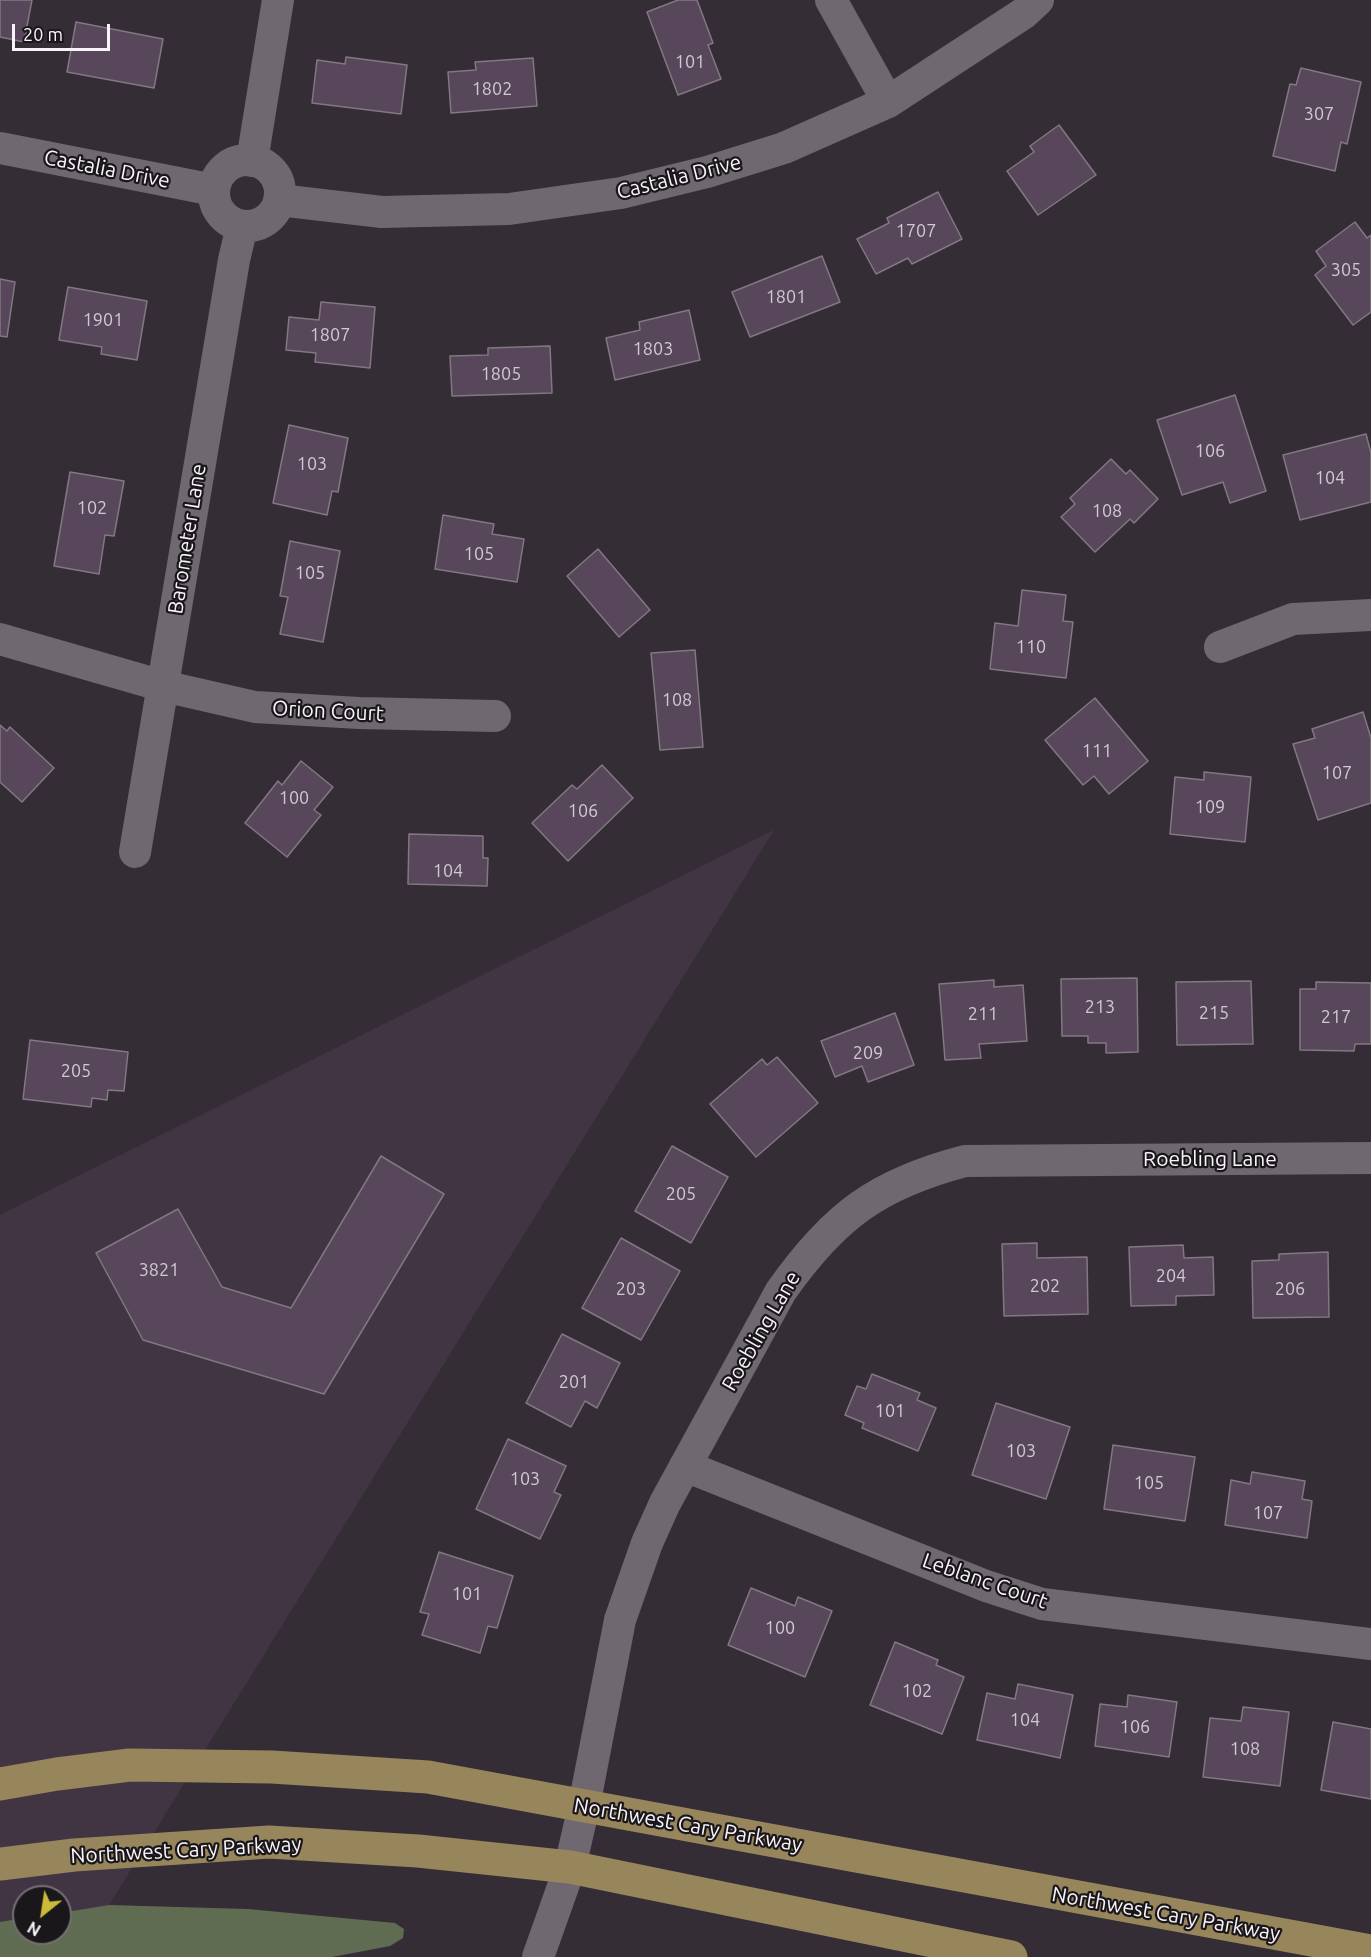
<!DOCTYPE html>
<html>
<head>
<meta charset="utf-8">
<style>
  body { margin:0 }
  #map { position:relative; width:1371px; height:1957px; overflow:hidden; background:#342d36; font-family:Ubuntu,sans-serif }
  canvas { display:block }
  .north { position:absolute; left:12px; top:1885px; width:60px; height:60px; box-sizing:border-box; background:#1a171b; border:2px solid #736f74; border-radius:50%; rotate:210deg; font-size:16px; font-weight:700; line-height:24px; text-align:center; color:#f8f3f9 }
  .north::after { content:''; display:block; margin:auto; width:21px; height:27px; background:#caba3a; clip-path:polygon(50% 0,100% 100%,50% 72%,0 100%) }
  .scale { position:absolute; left:12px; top:24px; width:98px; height:27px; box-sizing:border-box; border:3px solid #f8f3f9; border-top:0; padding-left:8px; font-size:18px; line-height:21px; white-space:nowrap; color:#f8f3f9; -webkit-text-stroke:4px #1a171b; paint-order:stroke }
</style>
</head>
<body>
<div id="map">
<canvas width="1371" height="1957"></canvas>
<div class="north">N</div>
<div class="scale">20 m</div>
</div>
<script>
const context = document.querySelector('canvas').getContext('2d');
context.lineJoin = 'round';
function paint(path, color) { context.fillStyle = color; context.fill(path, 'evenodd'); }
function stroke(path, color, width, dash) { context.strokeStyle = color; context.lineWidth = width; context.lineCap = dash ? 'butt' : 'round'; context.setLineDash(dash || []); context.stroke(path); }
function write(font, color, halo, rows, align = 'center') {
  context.font = font + ' Ubuntu,sans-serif'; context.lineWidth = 4.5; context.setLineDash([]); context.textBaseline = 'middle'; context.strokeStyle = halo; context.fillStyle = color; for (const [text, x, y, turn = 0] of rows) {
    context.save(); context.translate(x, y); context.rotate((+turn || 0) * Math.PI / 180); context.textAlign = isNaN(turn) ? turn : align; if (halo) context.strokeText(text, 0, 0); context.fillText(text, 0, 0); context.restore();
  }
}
paint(new Path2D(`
  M774 830 77 1957H0V1215ZM24 1897H60V1933H24Z`), '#413543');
paint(new Path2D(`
  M109 1905 248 1909 395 1923 404 1929 403 1938 390 1946 332 1957H0V1922L24 1918V1933H60V1913Z`), '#5f6c52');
const building = new Path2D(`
  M0 0H32L24 42 0 37Z
  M678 0H697L713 43 708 45 721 79 678 95 647 12Z
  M76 22 163 39 154 88 67 72Z
  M346 57 407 65 401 114 312 103 317 60 345 64Z
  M533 58 537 106 451 113 448 72 476 70 475 62Z
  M1301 68 1361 82 1347 144 1341 142 1335 171 1273 156 1290 84 1296 85Z
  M1059 125 1096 175 1038 215 1007 171 1034 152 1030 146Z
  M938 192 962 239 912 264 908 258 876 274 857 239 889 223 887 218Z
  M1355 222 1367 238 1371 235V312L1353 325 1315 275 1326 266 1316 251Z
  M822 256 840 302 750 337 732 292Z
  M0 279 15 282 7 337 0 336Z
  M68 287 147 301 137 360 101 354 102 347 59 340Z
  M321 302 375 307 370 368 315 362 316 353 286 350 289 317 319 320Z
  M689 310 700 360 615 380 606 338 640 330 639 322Z
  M550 346 552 393 452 396 450 356 488 355V348Z
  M1235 395 1266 491 1230 503 1223 482 1182 495 1157 420Z
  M289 425 348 438 338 492 332 491 327 515 273 503Z
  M1366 434 1371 453V502L1300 520 1283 455Z
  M1111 459 1126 474 1130 470 1158 499 1134 523 1130 519 1095 552 1061 517 1075 504 1070 498Z
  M70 472 124 481 114 536 105 535 99 574 54 566Z
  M443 515 494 524 492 534 524 539 517 582 435 569Z
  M290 541 340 551 323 642 280 634 288 597 280 596Z
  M598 549 650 610 619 637 567 576Z
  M1022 590 1066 595 1063 621 1073 622 1066 678 990 669 995 623 1018 626Z
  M695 650 703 747 660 750 651 653Z
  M1095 698 1148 761 1109 794 1094 776 1083 785 1045 740Z
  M1363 712 1371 738V803L1318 820 1293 744 1315 738 1312 729Z
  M0 725 7 731 10 727 54 768 22 802 0 782Z
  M301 761 333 787 314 810 321 815 287 857 245 823 278 781 282 785Z
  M602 765 633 798 568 861 532 823 572 785 577 789Z
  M1204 772 1251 777 1245 842 1170 834 1175 777 1204 780Z
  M409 834 483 836V858H488L487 886 408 884Z
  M1137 978 1138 1052 1106 1053V1043H1088V1036H1062L1061 979Z
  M994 980V987L1023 985 1027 1041 979 1044 981 1058 945 1060 939 984Z
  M1251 981 1253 1044 1177 1045 1176 982Z
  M1316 982 1371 983V1044H1355L1354 1051 1300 1050V989H1316Z
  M895 1013 914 1065 868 1082 862 1066 835 1077 821 1041Z
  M30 1040 128 1052 124 1091 108 1090 107 1100 92 1098 91 1107 23 1099Z
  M777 1057 818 1103 756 1157 710 1104 762 1059 767 1065Z
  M672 1146 728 1177 691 1243 635 1211Z
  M381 1156 444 1194 324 1394 143 1340 96 1253 178 1209 222 1287 291 1308Z
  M621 1238 680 1271 641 1340 582 1308Z
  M1037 1243V1258L1087 1257 1088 1314 1004 1316 1002 1244Z
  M1183 1245 1184 1258 1213 1257 1214 1295 1176 1296V1305L1131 1306 1129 1247Z
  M1328 1252 1329 1317 1253 1318 1252 1261 1279 1260V1254Z
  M562 1334 620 1363 597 1408 585 1401 571 1427 526 1403Z
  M872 1374 920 1393 917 1400 936 1408 918 1451 862 1428 864 1423 845 1415 857 1386 866 1389Z
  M996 1403 1070 1427 1046 1499 972 1475Z
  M508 1439 566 1466 554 1492 561 1495 540 1539 476 1509Z
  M1113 1445 1195 1457 1185 1521 1104 1509Z
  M1252 1472 1305 1481 1302 1499 1312 1501 1307 1538 1225 1525 1231 1480 1250 1484Z
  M439 1552 513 1576 497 1628 488 1626 480 1653 422 1635 429 1614 420 1612Z
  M751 1588 795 1606 798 1597 832 1611 805 1677 728 1645Z
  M895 1642 938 1660 936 1665 964 1677 942 1734 870 1705Z
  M1018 1684 1073 1695 1060 1758 977 1740 987 1693 1015 1699Z
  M1128 1695 1177 1702 1169 1757 1095 1746 1100 1704 1127 1707Z
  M1243 1707 1289 1712 1280 1786 1203 1777 1210 1718 1241 1721Z
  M1333 1722 1371 1729V1799L1321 1790Z`);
paint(building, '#58465b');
stroke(building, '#817882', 1.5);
stroke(new Path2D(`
  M831 0 888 102
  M0 148 214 190
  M214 193a33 33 0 1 1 66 0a33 33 0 1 1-66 0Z
  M252 161 278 0
  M279 200 382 212 509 209 621 193 707 172 784 148 888 102 1024 13 1038 0
  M0 639 163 686 255 707 359 713 495 716
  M1220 647 1293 619 1371 615
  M135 852 234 260 242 226
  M685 1466 986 1586 1042 1604 1371 1644
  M538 1957 570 1867 584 1806 620 1620 647 1543 665 1503 781 1291C834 1216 877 1184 965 1161L1371 1158`), '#706871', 32);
stroke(new Path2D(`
  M0 1784 57 1774 130 1765 272 1767 428 1777 1371 1951
  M0 1864 74 1855 269 1842 418 1851 570 1867 1011 1957`), '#97865c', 33);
write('18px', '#d0c8d2', null, [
  ["101",690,62],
  ["1802",492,89],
  ["307",1319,114],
  ["1707",916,231],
  ["305",1346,270],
  ["1801",786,297],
  ["1901",103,320],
  ["1807",330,335],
  ["1803",653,349],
  ["1805",501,374],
  ["106",1210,451],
  ["103",312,464],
  ["104",1330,478],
  ["102",92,508],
  ["108",1107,511],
  ["105",479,554],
  ["105",310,573],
  ["110",1031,647],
  ["108",677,700],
  ["111",1097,751],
  ["107",1337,773],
  ["100",294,798],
  ["109",1210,807],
  ["106",583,811],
  ["104",448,871],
  ["213",1100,1007],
  ["215",1214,1013],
  ["211",983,1014],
  ["217",1336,1017],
  ["209",868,1053],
  ["205",76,1071],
  ["205",681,1194],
  ["3821",159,1270],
  ["204",1171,1276],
  ["202",1045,1286],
  ["203",631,1289],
  ["206",1290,1289],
  ["201",574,1382],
  ["101",890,1411],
  ["103",1021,1451],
  ["103",525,1479],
  ["105",1149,1483],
  ["107",1268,1513],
  ["101",467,1594],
  ["100",780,1628],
  ["102",917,1691],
  ["104",1025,1720],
  ["106",1135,1727],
  ["108",1245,1749]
]);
write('21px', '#f8f3f9', '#1a171b', [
  ["Castalia Drive",107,169,11],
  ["Castalia Drive",679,177,-14],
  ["Barometer Lane",187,539,-81],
  ["Orion Court",328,711,3],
  ["Roebling Lane",1210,1159],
  ["Roebling Lane",761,1331,-60],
  ["Leblanc Court",985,1581,19],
  ["Northwest Cary Parkway",688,1825,10],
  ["Northwest Cary Parkway",186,1850,-3],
  ["Northwest Cary Parkway",1166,1914,10]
]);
</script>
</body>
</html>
